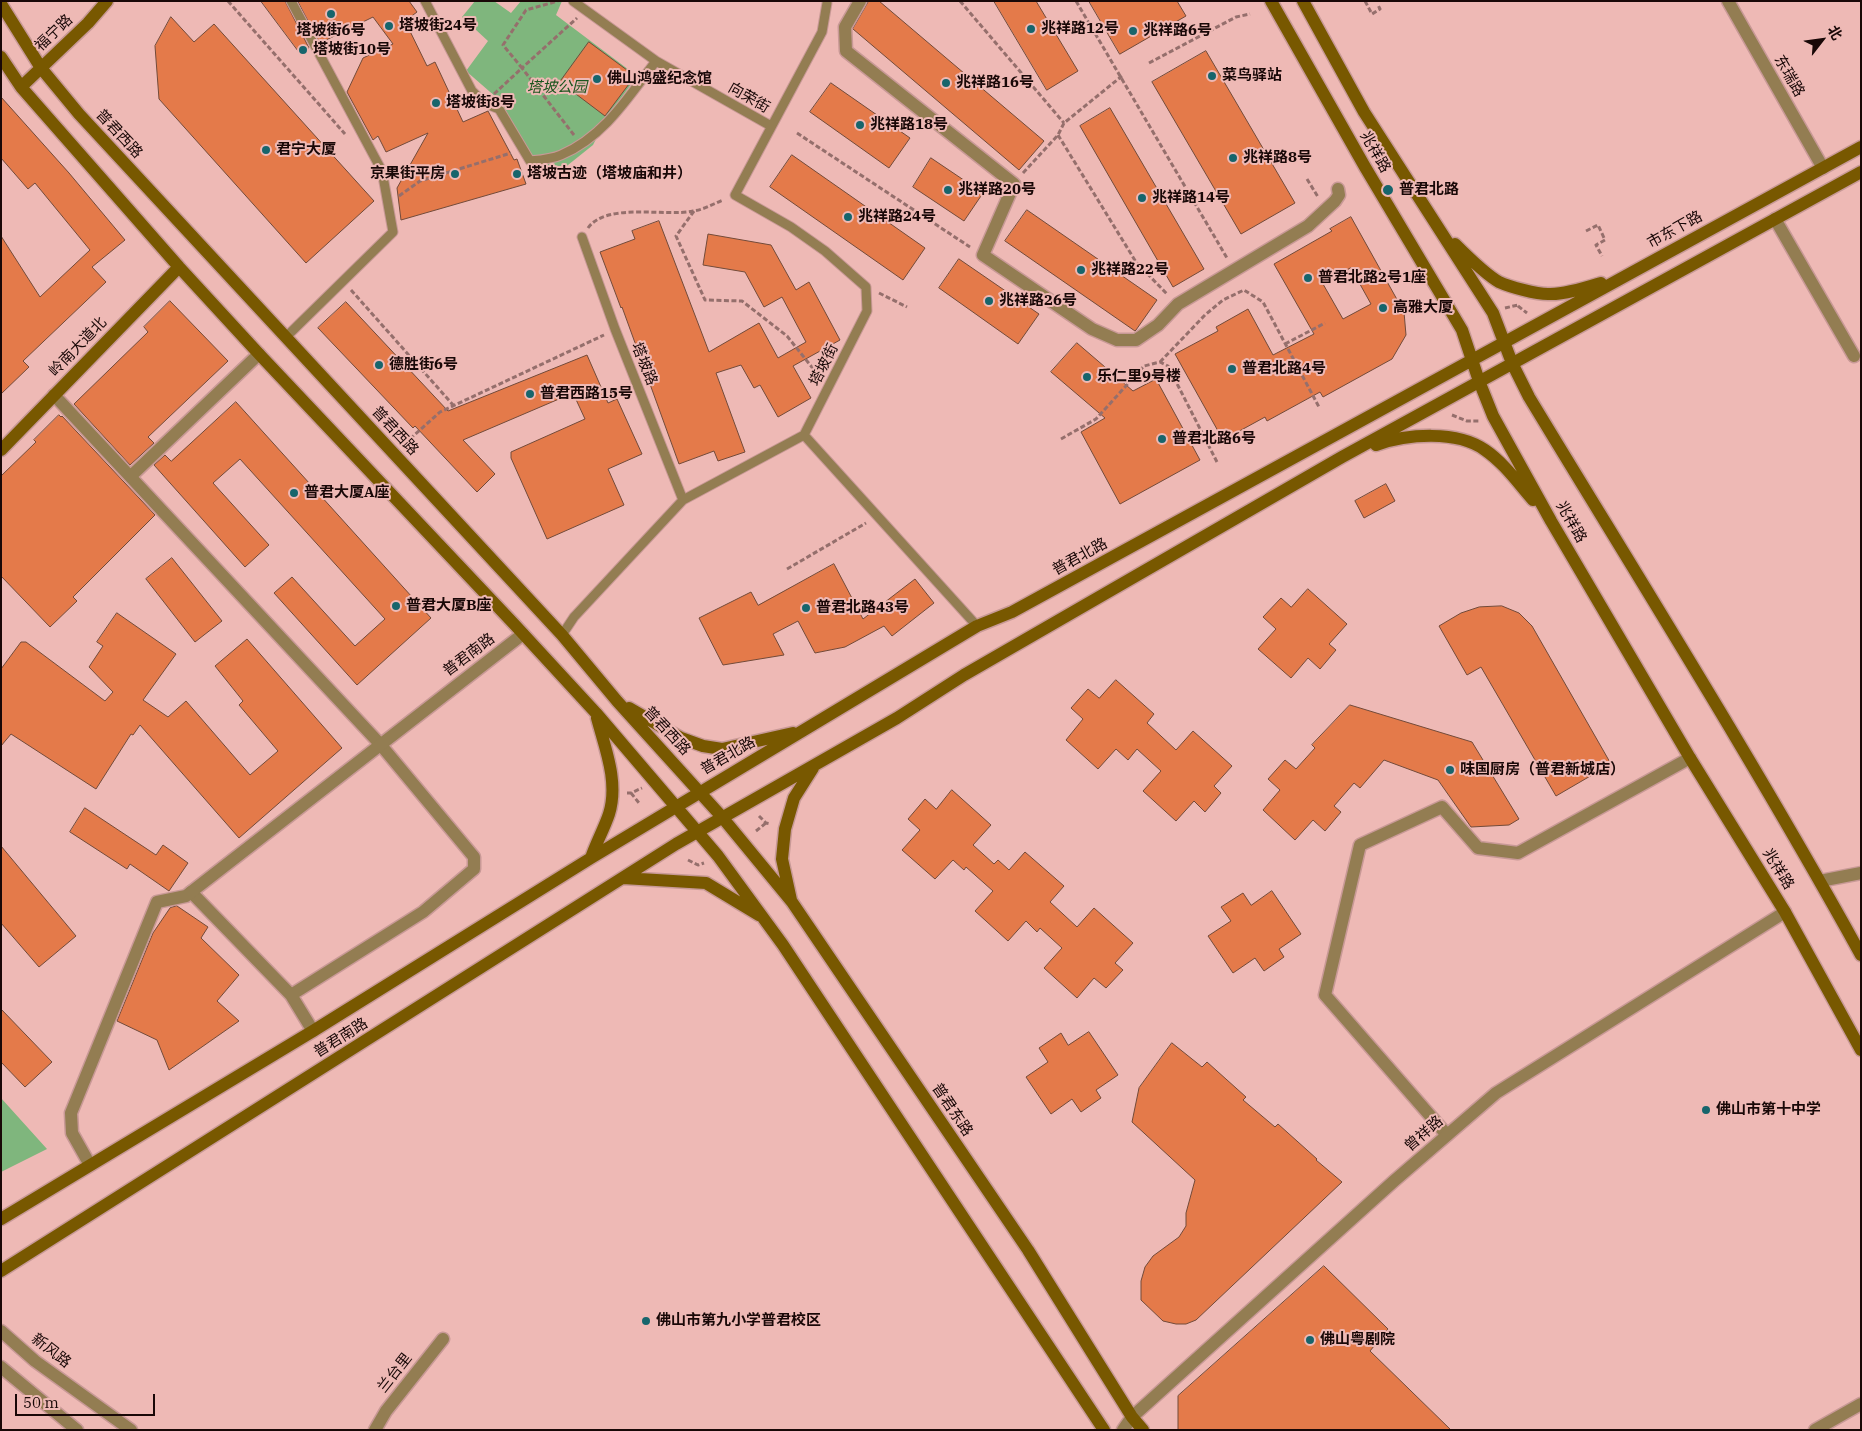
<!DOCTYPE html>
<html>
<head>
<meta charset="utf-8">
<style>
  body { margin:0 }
  #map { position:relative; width:1862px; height:1431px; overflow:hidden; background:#eeb9b5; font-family:"IBM Plex Serif","Noto Sans SC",serif }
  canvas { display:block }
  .frame { position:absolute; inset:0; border:2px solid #190807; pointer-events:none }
  .north { position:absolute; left:1797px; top:15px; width:50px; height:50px; -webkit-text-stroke:4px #eeb9b5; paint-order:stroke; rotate:60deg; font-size:14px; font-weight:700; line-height:20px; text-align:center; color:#190807 }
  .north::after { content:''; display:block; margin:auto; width:18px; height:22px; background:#190807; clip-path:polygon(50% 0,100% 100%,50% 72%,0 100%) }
  .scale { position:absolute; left:15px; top:1394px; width:140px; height:22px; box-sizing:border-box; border:2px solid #190807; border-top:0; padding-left:6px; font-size:15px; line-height:18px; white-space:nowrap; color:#190807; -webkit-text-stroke:4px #eeb9b5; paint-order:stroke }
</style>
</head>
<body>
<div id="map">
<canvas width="1862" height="1431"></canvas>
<div class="frame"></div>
<div class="north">北</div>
<div class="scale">50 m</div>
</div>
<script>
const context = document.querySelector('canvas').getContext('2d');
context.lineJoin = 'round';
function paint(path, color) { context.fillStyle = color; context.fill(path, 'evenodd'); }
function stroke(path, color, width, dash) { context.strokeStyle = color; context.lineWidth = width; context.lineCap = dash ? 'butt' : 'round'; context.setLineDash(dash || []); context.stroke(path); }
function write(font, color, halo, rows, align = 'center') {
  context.font = font + ' "IBM Plex Serif","Noto Sans SC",serif'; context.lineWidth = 4; context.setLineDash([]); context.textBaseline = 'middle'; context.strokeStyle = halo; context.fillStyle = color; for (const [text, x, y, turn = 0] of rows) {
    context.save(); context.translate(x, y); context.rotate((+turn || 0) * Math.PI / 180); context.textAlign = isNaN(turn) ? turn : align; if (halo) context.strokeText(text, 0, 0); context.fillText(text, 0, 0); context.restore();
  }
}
paint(new Path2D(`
  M475 1H494L511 13 521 1H562L556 15 637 76 606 119 593 145 548 181 497 98 466 71 488 41 462 17Z
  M1 1098 47 1149 1 1172Z`), '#7fb67d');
const building = new Path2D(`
  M261 1H285L309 48 300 53Z
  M298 1H409L417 12 405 21 427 66 435 62 463 122 488 111 514 160 517 159 526 184 401 220 397 188 428 133 386 152 378 136 373 140 347 92 363 58 393 44 373 17 320 43Z
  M869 1H879L1044 141 1019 170 853 29Z
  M994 1H1036L1078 71 1047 90Z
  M1089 1H1177L1186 16 1120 54Z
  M171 17 194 42 214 24 374 201 306 263 159 99 155 46Z
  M589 42 635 76 605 116 560 82Z
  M1206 51 1295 203 1241 234 1152 82Z
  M831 83 910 138 889 168 810 112Z
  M1 97 69 173 125 240 92 267 106 282 23 361 29 367 1 394V236L40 297 90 250 35 183 28 189 1 158Z
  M1110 108 1204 269 1173 287 1080 126Z
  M792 155 925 248 903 280 770 187Z
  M931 158 983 193 964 221 913 187Z
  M1027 210 1157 300 1136 330 1135 331 1005 241Z
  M1351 217 1404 312 1406 335 1392 359 1323 397 1320 392 1267 421 1265 417 1223 440 1175 354 1218 331 1216 327 1248 309 1273 355 1314 334 1274 264 1332 231 1330 229ZM1351 268 1371 304 1343 319 1323 284Z
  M659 221 709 352 759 323 778 358 806 342 782 297 764 307 745 272 703 265 708 234 771 245 796 290 809 282 840 340 793 366 811 398 778 417 760 385 754 388 741 365 716 373 745 452 718 461 714 451 679 464 622 307 621 308 600 252 635 239 632 231Z
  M959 259 1039 314 1018 344 939 288Z
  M170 301 228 361 148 437 154 443 130 465 74 404 148 332 144 327Z
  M346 302 448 411 587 355 608 403 617 399 642 454 608 469 624 505 547 539 511 458V452L585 419 573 393 463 440 495 474 477 492 415 426 413 428 318 328Z
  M1077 343 1133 391 1156 379 1200 460 1120 504 1081 432 1105 418 1051 372Z
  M236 402 431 618 357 685 274 593 292 577 355 646 385 619 240 459 213 483 269 545 245 567 154 465 165 455 171 461Z
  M59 415 61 417 62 416 155 515 73 597 77 601 50 627 1 576V476L36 442 34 440Z
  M1386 484 1395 501 1364 518 1355 501Z
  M172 558 222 621 195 642 146 579Z
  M834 564 863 619 915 579 934 603 892 636 884 626 845 647 815 653 798 621 773 634 784 655 723 665 699 618 751 592 758 605Z
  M1308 589 1347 624 1329 644 1336 650 1320 669 1308 658 1291 678 1258 649 1276 629 1263 617 1281 598 1291 607Z
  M1502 606 1519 613 1532 626 1611 764 1556 796 1481 667 1467 675 1439 626 1461 613 1479 607Z
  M117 613 176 654 143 700 168 717 186 701 250 775 278 751 239 705 243 701 215 666 247 639 342 748 239 838 140 725 133 735 131 734 96 789 11 734 1 746V669L21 642H26L105 701 113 692 89 667 103 646 97 642Z
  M1116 680 1154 714 1147 723 1176 750 1193 731 1232 766 1214 786 1221 793 1205 812 1194 801 1176 821 1143 791 1161 771 1137 749 1128 760 1116 749 1098 769 1066 740 1083 719 1071 708 1088 689 1099 698Z
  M1350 705 1472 742 1519 819 1509 825 1471 827 1438 780 1384 760 1360 788 1354 783 1334 806 1341 812 1325 831 1313 820 1295 840 1263 810 1280 790 1268 779 1285 760 1296 769 1315 748 1312 745Z
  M952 790 991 825 973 845 994 864 998 860 1009 870 1025 852 1064 886 1050 902 1077 927 1094 908 1133 943 1115 963 1123 970 1106 988 1094 978 1077 998 1044 968 1062 948 1040 928 1037 932 1026 921 1008 941 975 911 993 891 966 867 964 870 953 860 935 879 902 850 920 830 908 819 925 799 936 809Z
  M85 808 156 855 163 845 188 863 169 891 130 864 127 869 70 832Z
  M1 846 76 936 39 967 1 923Z
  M1272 891 1301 934 1279 949 1284 957 1264 971 1255 958 1233 973 1208 936 1231 921 1221 907 1243 893 1251 905Z
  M177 906 208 927 201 938 239 975 217 1001 239 1021 169 1070 157 1040 117 1021 153 933 170 908Z
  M1 1009 52 1062 25 1087 1 1062Z
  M1089 1032 1118 1075 1096 1090 1101 1098 1081 1112 1072 1099 1051 1114 1026 1077 1048 1062 1039 1048 1061 1033 1068 1045Z
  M1172 1043 1202 1067 1207 1062 1246 1097 1243 1100 1275 1127 1278 1124 1317 1159 1316 1160 1342 1182 1196 1320 1186 1324H1176L1163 1321 1141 1300V1281L1145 1267 1153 1256 1179 1237 1186 1226V1213L1195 1180 1132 1122 1139 1088Z
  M1324 1266 1388 1329 1370 1351 1451 1430H1178V1396Z`);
paint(building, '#e47a4a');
stroke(building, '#724a39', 1);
const service = new Path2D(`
  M425 1 472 91 484 103 499 109 530 161C540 160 552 159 561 155 604 137 629 96 656 61
  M573 1 656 61 771 126
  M827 3 822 32 735 195 791 227 825 251 866 287 867 311 804 435 977 626
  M582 237 615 329 683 500
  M286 337 393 232 382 171 291 1
  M562 635 574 617 683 500 804 435`);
const minor = new Path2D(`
  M860 1 845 27 846 51 1014 184 983 255 1092 329 1117 340H1136L1158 325 1178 304 1308 226 1335 201 1339 195 1338 189
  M1775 219 1854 356
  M54 395 380 744 474 857V869L423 912 291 995
  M131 476 259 354
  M191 892 291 995 313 1031
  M1447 1135 1325 995 1360 845 1442 807 1478 848 1518 853 1690 758
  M375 1430 386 1411 443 1339
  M1815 1430 1861 1404`);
const tertiary = new Path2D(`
  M1728 1 1823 168
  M1820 881 1861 873
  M90 1165 72 1133 71 1113 157 902 186 896 523 634
  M1 1331 35 1361 131 1430
  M1 1367 77 1430
  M1123 1430 1132 1417 1394 1181 1496 1093 1785 912`);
const secondary = new Path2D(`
  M1271 1 1365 167 1462 330 1479 381 1493 416 1551 521 1690 758 1785 912 1861 1050
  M1303 1 1364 112 1493 313 1512 363 1529 397C1641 582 1756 765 1861 955
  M1 4 41 68 79 114 562 635 617 701 722 817 792 902 1028 1250 1132 1417 1143 1430
  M1 57 21 87 179 267 259 354 514 624 596 713 718 856 783 945 1104 1430
  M21 87 88 23 107 1
  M1455 244C1466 255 1485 274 1499 282 1510 287 1536 294 1548 294 1563 295 1585 288 1601 283
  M1376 445C1407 434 1457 430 1485 450 1504 463 1518 483 1533 500
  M1 450 179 267
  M629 708 681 738 703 746 722 749 793 733
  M591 858C596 843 604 829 609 814 619 782 605 748 597 718
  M623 878 706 883 759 915
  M791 900 782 859 785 829 794 798 813 768
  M1 1219 313 1031 591 858 977 626 1012 612 1861 147
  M1 1271 676 844 897 718 964 675 1342 457 1861 172`);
stroke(service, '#c89996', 11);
stroke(minor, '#c89996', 15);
stroke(tertiary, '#c89996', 15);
stroke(secondary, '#c89996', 15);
stroke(new Path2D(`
  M228 1 345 134
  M960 1 1064 123
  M1076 1 1227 258
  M1365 1 1372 14 1380 9 1378 5
  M1149 63 1236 17 1250 14
  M494 94 522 68 503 45 526 10 558 1
  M797 133 970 247
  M574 135 522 68 577 18
  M1058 135 1136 262 1167 294
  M1023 173 1058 135 1064 123 1122 76
  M1307 179 1318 197
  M399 196 420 181 511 153
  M694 211 676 236 705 300 742 301 787 336 819 376
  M588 228C606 202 666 217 693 211 703 210 713 204 723 200
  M1586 231 1598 225 1605 240 1596 245 1602 256
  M351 290 454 406
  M879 293 907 307
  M1518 306 1527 313
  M1505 308 1518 305
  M1285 344 1325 323
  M1160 362 1205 315 1223 300 1244 290 1263 302 1319 407
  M1452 415 1467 421H1480
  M410 439 440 412 604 335
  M1061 439 1096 419 1144 366 1160 362 1168 366 1217 462
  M787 569 866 523
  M627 793H631L642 788
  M631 793 639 803
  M759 816 766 823 771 824
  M756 831 766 823
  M688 860 698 865 704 863`), '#956f6c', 3, [5, 2.5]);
stroke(service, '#937d52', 9);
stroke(minor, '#937d52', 12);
stroke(tertiary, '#937d52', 12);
stroke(secondary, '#785800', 12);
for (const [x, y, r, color] of [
  [331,14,5,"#17656c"],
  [389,26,5,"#17656c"],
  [1031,29,5,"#17656c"],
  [1133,31,5,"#17656c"],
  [303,50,5,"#17656c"],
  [1212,76,5,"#17656c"],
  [597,79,5,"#17656c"],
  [946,83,5,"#17656c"],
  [436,103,5,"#17656c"],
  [860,125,5,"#17656c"],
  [266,150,5,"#17656c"],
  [1233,158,5,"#17656c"],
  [455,174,5,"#17656c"],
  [517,174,5,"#17656c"],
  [948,190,5,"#17656c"],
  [1388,190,6,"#17656c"],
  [1142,198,5,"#17656c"],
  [848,217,5,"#17656c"],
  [1081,270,5,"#17656c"],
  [1308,278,5,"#17656c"],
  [989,301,5,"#17656c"],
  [1383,308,5,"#17656c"],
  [379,365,5,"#17656c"],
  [1232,369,5,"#17656c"],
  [1087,377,5,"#17656c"],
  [530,394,5,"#17656c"],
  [1162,439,5,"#17656c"],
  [294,493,5,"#17656c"],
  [396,606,5,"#17656c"],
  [806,608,5,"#17656c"],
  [1450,770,5,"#17656c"],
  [1706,1110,5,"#17656c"],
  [646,1321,5,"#17656c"],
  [1310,1340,5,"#17656c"]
]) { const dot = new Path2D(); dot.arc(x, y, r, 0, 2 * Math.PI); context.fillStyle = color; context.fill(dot); stroke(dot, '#eeb9b5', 2); }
write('bold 15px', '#190807', '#eeb9b5', [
  ["塔坡街24号",399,26],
  ["兆祥路12号",1041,29],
  ["塔坡街6号",331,31,"center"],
  ["兆祥路6号",1143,31],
  ["塔坡街10号",313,50],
  ["菜鸟驿站",1222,76],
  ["佛山鸿盛纪念馆",607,79],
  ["兆祥路16号",956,83],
  ["塔坡街8号",446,103],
  ["兆祥路18号",870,125],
  ["君宁大厦",276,150],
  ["兆祥路8号",1243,158],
  ["京果街平房",445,174,"right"],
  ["塔坡古迹（塔坡庙和井）",527,174],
  ["兆祥路20号",958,190],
  ["普君北路",1399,190],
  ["兆祥路14号",1152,198],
  ["兆祥路24号",858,217],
  ["兆祥路22号",1091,270],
  ["普君北路2号1座",1318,278],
  ["兆祥路26号",999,301],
  ["高雅大厦",1393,308],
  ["德胜街6号",389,365],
  ["普君北路4号",1242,369],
  ["乐仁里9号楼",1097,377],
  ["普君西路15号",540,394],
  ["普君北路6号",1172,439],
  ["普君大厦A座",304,493],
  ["普君大厦B座",406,606],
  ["普君北路43号",816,608],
  ["味国厨房（普君新城店）",1460,770],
  ["佛山市第十中学",1716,1110],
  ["佛山市第九小学普君校区",656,1321],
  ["佛山粤剧院",1320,1340]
], 'left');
write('15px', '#190807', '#eeb9b5', [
  ["福宁路",54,33,-44],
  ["东瑞路",1789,76,60],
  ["向荣街",749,98,30],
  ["普君西路",119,134,47],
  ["兆祥路",1375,152,60],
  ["市东下路",1675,230,-29],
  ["岭南大道北",78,347,-46],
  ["塔坡路",644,364,68],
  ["塔坡街",824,365,-63],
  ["普君西路",395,431,47],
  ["兆祥路",1571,522,60],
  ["普君北路",1080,557,-29],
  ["普君南路",469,655,-37],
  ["普君西路",667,731,47],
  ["普君北路",728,756,-30],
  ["兆祥路",1778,869,58],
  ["普君南路",341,1038,-32],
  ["普君东路",952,1110,56],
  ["曾祥路",1424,1134,-41],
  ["新风路",51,1351,38],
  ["兰台里",395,1373,-52]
]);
write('italic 15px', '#1c561e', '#eeb9b5', [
  ["塔坡公园",557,88]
]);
</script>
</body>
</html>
